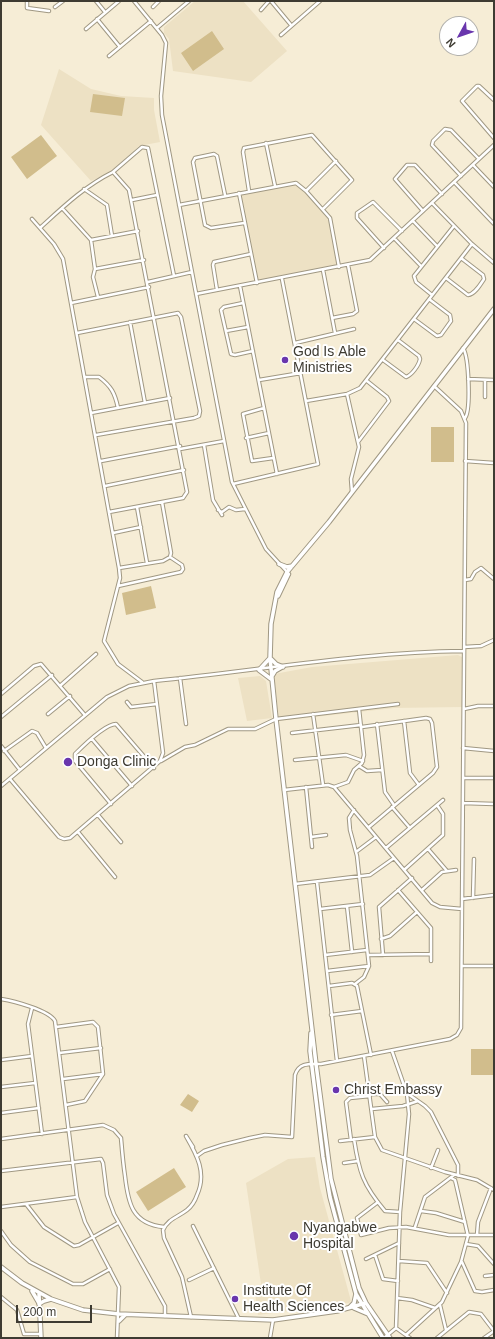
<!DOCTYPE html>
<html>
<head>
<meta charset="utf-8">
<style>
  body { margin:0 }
  #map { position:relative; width:495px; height:1339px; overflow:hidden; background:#f6edd6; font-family:Arial,sans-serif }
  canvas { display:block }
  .frame { position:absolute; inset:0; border:2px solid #3e3b32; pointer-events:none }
  .north { position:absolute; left:439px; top:16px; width:40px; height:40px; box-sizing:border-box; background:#fff; border:1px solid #b2b1ad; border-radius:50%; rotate:230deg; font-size:11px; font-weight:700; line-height:16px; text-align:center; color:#3e3b32 }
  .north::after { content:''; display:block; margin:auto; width:14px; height:18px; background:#6936ad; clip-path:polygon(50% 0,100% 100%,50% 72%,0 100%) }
  .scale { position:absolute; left:16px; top:1305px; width:76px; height:18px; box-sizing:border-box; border:2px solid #3e3b32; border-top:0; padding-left:5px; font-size:12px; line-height:14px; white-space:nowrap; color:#3e3b32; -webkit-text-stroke:3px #fff; paint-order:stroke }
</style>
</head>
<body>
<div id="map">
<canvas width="495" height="1339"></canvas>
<div class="frame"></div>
<div class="north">N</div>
<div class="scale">200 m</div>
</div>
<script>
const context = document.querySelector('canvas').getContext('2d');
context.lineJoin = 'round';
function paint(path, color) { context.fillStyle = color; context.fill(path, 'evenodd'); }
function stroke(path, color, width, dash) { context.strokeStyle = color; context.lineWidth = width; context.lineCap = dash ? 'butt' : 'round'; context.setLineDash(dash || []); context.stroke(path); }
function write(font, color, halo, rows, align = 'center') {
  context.font = font + ' Arial,sans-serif'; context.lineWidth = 4; context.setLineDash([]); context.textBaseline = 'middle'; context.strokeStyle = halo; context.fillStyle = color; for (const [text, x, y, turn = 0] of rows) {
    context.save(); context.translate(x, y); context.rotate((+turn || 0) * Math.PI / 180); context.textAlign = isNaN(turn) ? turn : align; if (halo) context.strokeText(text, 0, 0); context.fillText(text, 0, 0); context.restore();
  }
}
paint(new Path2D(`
  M195 1H243L287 51 251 82 173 71 169 39 164 33V27Z
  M59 69 91 89 121 96 154 98V110L160 142 139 146 111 172 91 181 41 125Z
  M293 183 300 185 330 218 339 267 257 283 239 193Z
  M458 655 462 657V707L394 708 279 721 274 674 312 667Z
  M260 676 266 681 272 718 247 721 238 678Z
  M315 1157 320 1188 351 1301 349 1303 258 1315 255 1293 261 1284 246 1183 288 1159Z`), '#ede1c4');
paint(new Path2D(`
  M212 31 224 49 193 71 181 53Z
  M93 94 125 98 122 116 90 112Z
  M41 135 57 156 27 179 11 157Z
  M431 427H454V462H431Z
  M151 586 156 608 126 615 122 593Z
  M471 1049H494V1075H471Z
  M188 1094 199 1101 192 1112 180 1105Z
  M174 1168 186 1187 148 1211 136 1192Z`), '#d1bd8c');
const street = new Path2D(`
  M27 1V8L49 11
  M96 1 105 12
  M134 1 162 35 166 43 161 96 162 115 232 482 266 549 289 574
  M271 1 291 25
  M55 7 63 1
  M153 7 159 1
  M261 10 269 1
  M97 19 120 47
  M157 28 189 1
  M86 29 119 1
  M281 35 320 1
  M109 56 151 21
  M494 100 479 86H477L462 101 494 138
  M266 143 275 186
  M473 165 494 187
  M113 172 142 147 148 148 174 276
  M461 176 432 145 433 141 445 129 451 130 479 159
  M454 182 494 224
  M84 189 107 205 112 236
  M249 191 243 152 244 148 312 135 352 180 323 209
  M306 191 336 161
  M239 193 257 283
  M225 195 217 156 214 154 195 158 193 162 205 225 211 228 244 223
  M132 200 157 195
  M432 203 472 244 494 263
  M179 205 296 183 306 191 330 218 339 267
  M62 208 91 240 95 269 93 277 98 297
  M423 211 395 179 407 165H415L442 194
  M32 219 54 244 63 259 119 568 120 578 104 641 118 664 142 682
  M413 221 437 246
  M41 227C64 206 85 186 113 172L129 190 187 492 183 498 109 512
  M394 238 421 266
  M91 240 138 231
  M384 248 357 218V213L373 202 402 231
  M95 269 144 260
  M323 270 335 333
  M446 278 468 295C475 294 480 285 484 279L483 275 461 258
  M148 282 192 272
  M240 286 277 474
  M217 290 213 265 214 262 251 254
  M196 294 370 260 494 145
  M432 295 416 282 414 276 454 226
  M71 303 149 287
  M243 303 224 307 221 310 231 354 235 355 253 351
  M332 318 353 314 357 311 348 265
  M414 319 437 336 441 335 451 321 450 315 429 299
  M130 322 145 403
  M226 331 248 327
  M77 333 178 313 181 317 200 411 199 416 194 418 96 435
  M295 343 354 329
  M463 348C469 357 471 410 465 418
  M383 360 406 377C412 375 419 365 420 359L419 356 398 340
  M85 377H99C111 386 115 393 118 408
  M468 379 494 380
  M259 380 301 373
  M347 394 359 447 351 479 352 492
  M485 397V380
  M306 401 347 394 360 388 472 244
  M264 408 243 414 252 461 273 458
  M91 413 170 398
  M246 438 269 433
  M358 442 389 401 387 397 367 381
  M204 445 213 500 222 515
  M180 449 224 441
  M101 461 180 446
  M465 461 494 463
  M233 484 318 464 282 279
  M105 486 184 470
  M137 507 147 563
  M218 510 222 512 229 507 236 510 245 509
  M113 533 141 527
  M119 568 163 561 170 557 171 553 162 502
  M465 580 471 579 475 572 481 568 494 579
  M118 586 181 572 183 569 182 565 170 557
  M464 647 481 646 494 640
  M180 678 186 724
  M61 685 96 654
  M1 694 34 666 41 664 84 714
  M127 702 131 707 157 704
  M464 709 478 706H494
  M48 714 70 696
  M313 714 323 785
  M1 717 52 675
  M404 721 410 773 419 785
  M377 724 385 792 394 805
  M362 727 426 718 430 719 432 723 437 767 433 773 369 827
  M292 733 361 725
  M92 739 132 786
  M1 746 20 770
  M463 748 494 751
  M4 751 32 731 37 733 46 748
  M295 760 346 755 363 761
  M161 761 185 747 195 745 228 729H255L276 719 398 704
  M359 766 367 771 382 770
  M463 778H494
  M10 779 59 837 64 839 70 838 160 761 163 753 154 681
  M1 786 107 697 129 686 154 681C257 671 360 652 464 651
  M306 787 312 847
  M334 787 348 782 354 770 362 763 364 755 359 709
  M284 790 328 785 334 787 432 903 440 907 462 909
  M463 803 494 804
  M111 804 75 761V754C83 746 105 724 116 724L154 768
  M392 807 410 828
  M354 810 349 818 350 830 357 856 369 966 364 977 355 984
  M98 815 121 842
  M78 832 115 877
  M311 837 326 835
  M386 848 443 800
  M428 849 447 871
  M356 852 376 837
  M404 870 443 835V814L437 805
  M317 882 337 1061
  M295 884 370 875 394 858
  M398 890 431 928V961
  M422 890 442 872 456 870
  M473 898 474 859
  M462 899 494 895
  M347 906 352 952
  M320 909 363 904
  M381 939 390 936 417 912
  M325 955 367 950
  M368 955 431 954
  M383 955 379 907 412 878
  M462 966H494
  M327 971 369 966
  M329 986 352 983 357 986 371 1055
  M1 999C13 1001 49 1010 55 1021L77 1197 85 1222 119 1287 117 1338
  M32 1008 28 1024 42 1134
  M331 1015 362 1011
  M56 1027 93 1022 98 1027 103 1074 85 1101 66 1105
  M59 1053 101 1048
  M364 1056 375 1137 382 1150 445 1172 477 1180 494 1190
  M1 1060 32 1056
  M63 1079 103 1074
  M1 1087 35 1083
  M370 1094H380L387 1102
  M408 1094 425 1106 431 1112 458 1165V1176
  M372 1109 403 1106 418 1101
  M1 1113 39 1108
  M1 1139 103 1125 114 1130 121 1138C122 1150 123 1163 125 1176 128 1203 132 1224 164 1227
  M354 1139C359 1172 363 1185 385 1211L400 1212
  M351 1140 346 1102 350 1098 370 1096
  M340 1141 375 1137
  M197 1156 204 1151 222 1145 250 1138 265 1135 292 1137 295 1075C299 1062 310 1064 321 1064L450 1039 457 1035 461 1028 466 423 461 411 434 386
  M344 1163 358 1161
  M431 1168 438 1150
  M1 1171 101 1159 103 1163 107 1195 114 1214 165 1306V1316
  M378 1202 357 1218 361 1235 389 1228 406 1227 449 1235H494
  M26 1204 44 1227 74 1246 79 1245 118 1223
  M1 1207 77 1197
  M421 1211 436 1213 465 1222
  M193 1226 239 1319
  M415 1227 425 1197 454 1175
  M1 1231 11 1245 30 1262 73 1284H83L110 1269
  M477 1235 478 1222 491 1188
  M466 1244 478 1246 494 1264
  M375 1255 383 1279 398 1281
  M366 1259 399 1243
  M399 1261 427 1263 447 1293
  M462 1262 475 1291 482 1292 494 1290
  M485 1276 494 1275
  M189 1280 214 1268
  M1 1297 17 1310 24 1334H40
  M397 1298 412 1300 435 1308
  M440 1305 446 1330
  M191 1317 182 1277 164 1238 163 1230C168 1219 178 1217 187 1210 192 1206 195 1201 197 1195 207 1173 197 1155 186 1136L193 1147
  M396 1328 410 1338
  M406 1335 442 1302 461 1262 468 1236 456 1184 455 1180 451 1178
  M270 1338 273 1320
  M384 1338 396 1328 400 1212 409 1114 407 1094 392 1051
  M437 1338 469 1312 481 1314 494 1331
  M484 1338 494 1331`);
const secondary = new Path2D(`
  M279 564 287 567 292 566
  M278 596 288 575
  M272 676 275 671 282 667
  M271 679 259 670 270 658 276 664 283 667
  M311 1033 310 1051 323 1157 330 1197 356 1294 383 1338
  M1 1267 22 1283 51 1299 83 1310 119 1314 273 1320 337 1311 366 1303
  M32 1291 39 1303
  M39 1294 41 1338
  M39 1304 44 1301 51 1299
  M350 1307 354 1303 356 1294
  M354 1308 368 1314
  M119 1321 125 1315
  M390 1338 366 1303 359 1288 331 1179 316 1064 276 719 270 658 271 624 277 592 287 572 329 522 494 309`);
stroke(street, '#a09883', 4.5);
stroke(secondary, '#a09883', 5.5);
stroke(street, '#fff', 2.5);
stroke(secondary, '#fff', 3.5);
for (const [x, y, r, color] of [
  [285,360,4,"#6936ad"],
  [68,762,5,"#6936ad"],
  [336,1090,4,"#6936ad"],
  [294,1236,5,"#6936ad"],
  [235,1299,4,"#6936ad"]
]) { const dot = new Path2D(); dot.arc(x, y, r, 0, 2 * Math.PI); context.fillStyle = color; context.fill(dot); stroke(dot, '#fff', 1.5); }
write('14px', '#3e3b32', '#fff', [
  ["God Is Able",293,352],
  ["Ministries",293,368],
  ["Donga Clinic",77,762],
  ["Christ Embassy",344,1090],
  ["Nyangabwe",303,1228],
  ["Hospital",303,1244],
  ["Institute Of",243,1291],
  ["Health Sciences",243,1307]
], 'left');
</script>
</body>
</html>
